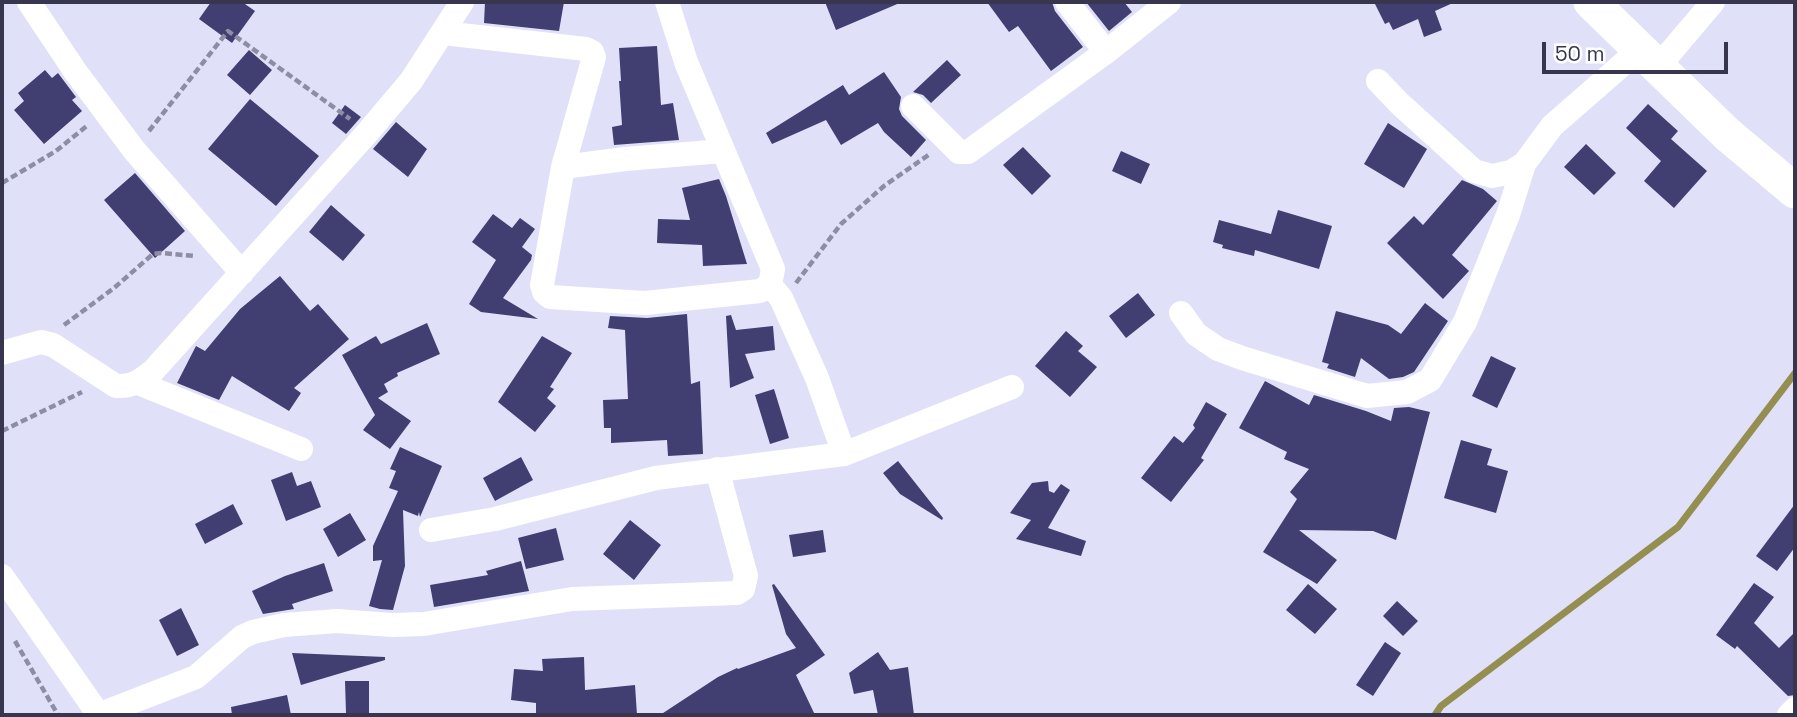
<!DOCTYPE html>
<html>
<head>
<meta charset="utf-8">
<style>
  body { margin:0 }
  #map { position:relative; width:1797px; height:717px; overflow:hidden; background:#e0e0f9; font-family:"Space Grotesk",sans-serif }
  canvas { display:block }
  .frame { position:absolute; inset:0; border:4px solid #37364e; pointer-events:none }
  .scale { position:absolute; left:1542px; top:42px; width:186px; height:32px; box-sizing:border-box; border:4px solid #37364e; border-top:0; padding-left:9px; font-size:21px; line-height:24px; white-space:nowrap; color:#37364e; -webkit-text-stroke:5px #fff; paint-order:stroke }
</style>
</head>
<body>
<div id="map">
<canvas width="1797" height="717"></canvas>
<div class="frame"></div>
<div class="scale">50 m</div>
</div>
<script>
const context = document.querySelector('canvas').getContext('2d');
context.lineJoin = 'round';
function stroke(path, color, width, dash) { context.strokeStyle = color; context.lineWidth = width; context.lineCap = dash ? 'butt' : 'round'; context.setLineDash(dash || []); context.stroke(path); }
function paint(path, color) { context.fillStyle = color; context.fill(path, 'evenodd'); }
stroke(new Path2D(`
  M1435 715 1441 706 1678 527 1795 373`), '#948f50', 7);
paint(new Path2D(`
  M211 2H242L255 11 232 43 199 19Z
  M485 2H564L559 31 484 23Z
  M825 2H902L836 30Z
  M987 2H1052L1055 11 1083 47 1051 71 1018 26 1009 32Z
  M1086 2H1124L1132 12 1109 31Z
  M1374 2H1455L1435 11 1442 30 1424 37 1418 19 1393 30 1389 22 1385 24Z
  M657 46 661 105 673 103 679 140 614 145 612 127 622 125 619 81H621L619 48Z
  M249 50 272 70 250 95 227 75Z
  M947 60 961 75 931 103 923 95 913 92Z
  M45 70 52 78 58 73 76 97 72 100 82 111 44 144 14 110 24 101 18 93Z
  M884 72 901 97 899 109 902 116 926 140 911 157 884 132 878 123 841 145 826 120 772 144 766 133 843 85 849 95Z
  M250 99 319 156 276 206 208 149Z
  M1648 104 1678 131 1671 139 1707 171 1674 208 1644 181 1661 161 1626 128Z
  M345 105 361 117 346 134 332 123Z
  M396 122 427 149 408 177 373 149Z
  M1388 123 1427 149 1404 188 1364 164Z
  M1586 144 1616 173 1594 195 1564 167Z
  M1023 147 1051 176 1032 195 1003 165Z
  M1121 151 1150 164 1141 184 1112 171Z
  M135 173 185 231 155 258 104 200Z
  M719 179 726 196 747 264 703 266 702 245 657 243 658 219 690 220 682 188Z
  M1462 180 1483 189 1497 201 1452 255 1469 271 1443 299 1387 243 1414 216 1423 225Z
  M331 205 365 235 343 261 309 232Z
  M1278 210 1332 226 1319 269 1255 250 1254 256 1222 248 1223 245 1213 242 1219 220 1271 234Z
  M493 214 512 228 520 218 535 229 522 247 532 255 531 260 503 298 538 319 481 312 469 304 496 260 472 242Z
  M280 276 310 311 318 304 349 339 294 388 301 393 289 411 232 376 219 400 177 383 196 346 205 351 240 309Z
  M1138 293 1155 315 1126 338 1109 316Z
  M1425 303 1448 321 1414 372 1403 377 1389 379 1361 358 1355 377 1327 368 1329 364 1322 362 1336 311 1388 325 1401 334Z
  M687 314 691 384 700 381 703 454 668 456 667 440 611 443V428H604L603 400 628 399 625 330 608 328 610 316 647 318Z
  M731 315 736 330 773 326 775 350 745 354 754 378 730 388 726 316Z
  M427 323 440 354 397 373 398 376 384 384 388 392 378 398 411 421 390 449 363 430 375 415 342 355 376 336 381 344Z
  M1066 331 1083 346 1078 351 1097 367 1070 397 1035 366Z
  M542 336 572 353 550 387 554 389 547 398 556 406 535 432 498 402Z
  M1491 356 1516 368 1497 408 1472 396Z
  M1265 381 1309 405 1314 395 1366 411 1391 421 1394 408 1409 407 1430 412 1396 540 1373 531 1299 530 1337 560 1317 584 1263 552 1297 499 1290 492 1309 469 1284 459 1287 452 1239 428Z
  M774 389 789 438 770 444 755 395Z
  M1206 402 1227 414 1201 458 1204 460 1171 502 1141 478 1174 436 1183 443 1195 428 1193 425Z
  M1461 440 1492 449 1487 465 1508 471 1496 513 1444 498Z
  M400 447 442 466 420 517 419 512 418 516 403 510 405 566 393 610 380 609 369 606 382 560 373 561V546L398 491 389 488 396 471 390 469Z
  M521 457 533 480 495 501 483 478Z
  M898 461 943 518 942 520 900 494 883 473Z
  M292 472 297 486 311 481 321 507 286 521 271 480Z
  M1048 481 1049 491 1054 493 1061 484 1070 490 1048 528 1086 541 1081 556 1016 539 1031 520 1010 513 1032 483Z
  M233 504 243 524 205 544 195 524Z
  M1795 504V547L1777 571 1756 556Z
  M350 513 366 540 338 557 323 529Z
  M630 520 661 545 634 580 603 554Z
  M556 528 564 560 526 569 518 538Z
  M823 530 826 552 793 557 789 535Z
  M521 561 529 591 434 607 430 585 488 575 486 571Z
  M324 563 333 591 292 604 294 609 263 614 252 591 285 576Z
  M1754 583 1774 597 1754 623 1779 648 1795 632V695L1788 696 1737 646 1735 649 1716 635Z
  M774 584 825 655 796 675 815 715H660L718 677 737 668 738 669 796 648 786 634 772 585Z
  M1308 584 1337 609 1315 634 1286 610Z
  M1397 601 1418 621 1403 636 1383 616Z
  M181 608 199 645 177 656 159 620Z
  M1385 642 1401 653 1373 696 1356 685Z
  M878 652 890 670 908 667 914 715H878L873 690 854 694 849 673Z
  M292 653 385 657V660L301 685Z
  M584 657 585 690 635 685 637 715H536V703L511 700 514 669 543 671 542 659Z
  M345 681H369V713H346Z
  M287 695 291 715H232L231 707Z`), '#413e71');
stroke(new Path2D(`
  M149 131 228 31 350 119
  M2 183 56 151 88 125
  M796 283 841 224 884 186 930 154
  M64 325 114 288 153 254 161 253 195 256
  M2 431 82 392
  M15 641 58 715`), '#8d8da5', 4.5, [7, 3.5]);
stroke(new Path2D(`
  M29 2 75 71 134 150 242 273
  M1067 2 1106 52
  M443 33 586 49 592 52 594 57 563 167 542 285 544 292 550 297 645 303 760 291 770 285 773 269 686 62 667 2
  M1658 67 1713 2
  M1378 81 1400 104 1474 171 1492 176 1511 172 1524 164
  M913 106 959 152H968L1106 52 1169 2
  M563 167 625 159 723 151
  M770 285 781 298 817 378 844 454
  M1181 313 1196 334 1218 349 1242 358 1367 396 1407 392 1430 380 1465 322 1508 215 1524 164 1552 126 1639 50
  M2 353 41 342 53 345 116 386C133 387 140 381 153 371L368 132 411 81 462 2
  M138 383 301 449
  M431 530 495 519 656 478 844 454 1012 387
  M2 576 99 715
  M98 715 196 677 242 637 253 632 284 625 337 621 392 625 424 624 572 599 737 593 743 589 746 576 717 469
  M1789 715 1795 709`), '#fff', 24);
stroke(new Path2D(`
  M1591 2 1727 134 1795 191`), '#fff', 35);
</script>
</body>
</html>
